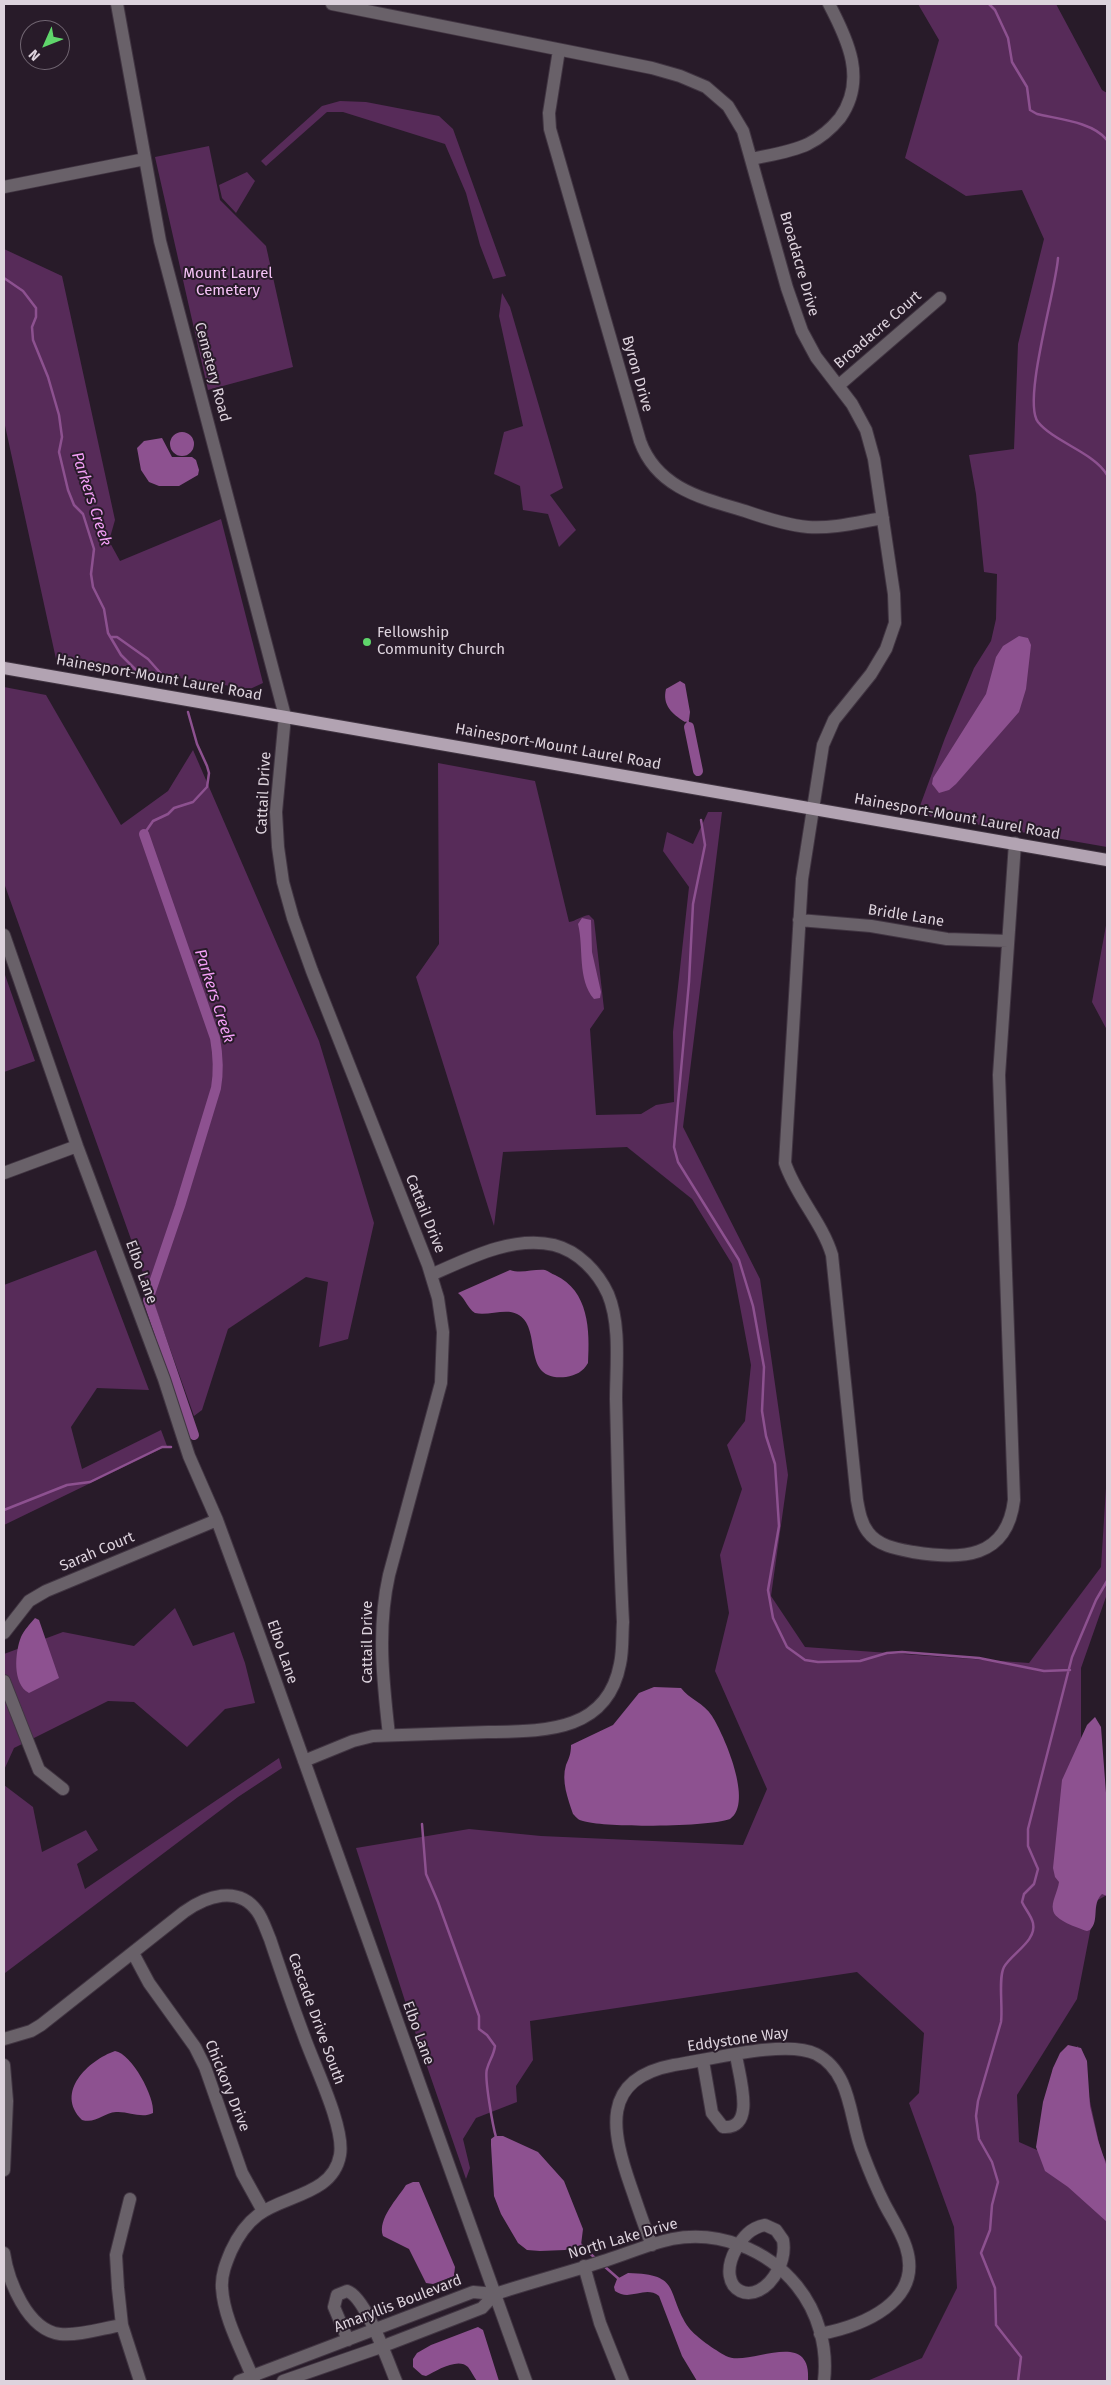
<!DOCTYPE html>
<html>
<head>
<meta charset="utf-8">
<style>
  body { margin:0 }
  #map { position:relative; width:1111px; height:2385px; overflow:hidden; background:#281b29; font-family:"Fira Sans",sans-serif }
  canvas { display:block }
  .frame { position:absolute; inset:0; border:5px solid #ddd3dd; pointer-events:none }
  .north { position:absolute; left:20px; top:20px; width:50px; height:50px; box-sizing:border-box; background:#281b29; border:1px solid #706571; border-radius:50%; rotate:226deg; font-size:14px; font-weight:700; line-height:20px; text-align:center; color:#ddd3dd }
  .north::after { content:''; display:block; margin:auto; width:18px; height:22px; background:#5fd56b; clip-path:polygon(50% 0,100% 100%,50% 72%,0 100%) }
</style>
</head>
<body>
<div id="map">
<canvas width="1111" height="2385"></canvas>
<div class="frame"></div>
<div class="north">N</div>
</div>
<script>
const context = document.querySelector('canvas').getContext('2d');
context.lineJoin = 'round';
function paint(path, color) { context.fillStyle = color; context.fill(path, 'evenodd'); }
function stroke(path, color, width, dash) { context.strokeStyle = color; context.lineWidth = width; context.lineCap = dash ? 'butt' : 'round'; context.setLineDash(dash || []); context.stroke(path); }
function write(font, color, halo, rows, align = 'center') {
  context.font = font + ' "Fira Sans",sans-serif'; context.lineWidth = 4; context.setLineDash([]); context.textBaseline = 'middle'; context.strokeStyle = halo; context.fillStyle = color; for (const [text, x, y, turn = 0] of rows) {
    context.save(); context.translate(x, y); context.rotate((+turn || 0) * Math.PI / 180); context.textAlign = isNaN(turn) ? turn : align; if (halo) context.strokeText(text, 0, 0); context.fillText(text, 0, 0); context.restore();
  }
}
paint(new Path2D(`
  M918 4H1056L1102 90 1107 93V847L917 814 945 738 974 668 991 641 996 619 997 574 984 572 976 494 969 455 1014 449 1018 344 1044 239 1022 190 966 196 905 158 939 40Z
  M340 101 366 102 439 116 453 129 506 276 493 279 480 245 466 193 445 144 343 112H327L266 166 261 161 322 106Z
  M209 146 220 200 266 246 293 367 208 390 155 157Z
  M247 172 255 181 236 213 222 198 219 185Z
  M4 249 62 276 115 520 109 541 120 561 221 519 263 683 250 689 56 659 4 421Z
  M502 293 510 307 563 488 550 495 576 530 559 547 548 514 523 510 520 486 494 474 504 432 523 426 499 316Z
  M4 687 46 695 121 825 168 791 193 750 319 1041 374 1223 348 1339 319 1347 328 1282 306 1277 228 1329 202 1410 194 1416 4 883Z
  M438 763 535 781 569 922C576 921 581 916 589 915L594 920 604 1009 590 1029 596 1115 641 1114 656 1105 674 1102 673 1032 689 887 663 851 667 832 693 844 708 812H722L683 1127 760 1279 788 1475 771 1596 805 1647 1029 1663 1101 1567 1107 1472V1594L1081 1668V1736L1107 1895 1096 1901 1077 1999 1017 2095 1019 2142 1037 2150 1053 2068 1078 2046 1101 2152 1107 2163V2381H867L922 2358 957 2288 954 2227 909 2103 919 2093 924 2033 857 1972 530 2021 533 2060 516 2086 517 2102 476 2118 463 2139 470 2168 466 2179 413 2026 356 1848 469 1829 541 1836 743 1845 767 1789 715 1671 729 1613 720 1555 742 1489 727 1445 745 1421 751 1365 732 1264 692 1199 627 1147 503 1152 494 1226 416 977 439 944Z
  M1107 920V1030L1092 1002Z
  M4 972 35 1061 4 1072Z
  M96 1250 149 1390 97 1388 71 1427 82 1469 161 1430 167 1446 4 1525V1285Z
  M175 1608 193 1646 234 1632 245 1663 255 1703 225 1709 187 1747 134 1702 108 1701 14 1748 4 1770V1654L63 1632 134 1646Z
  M279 1758 282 1768 238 1797 5 1973 4 1785 33 1807 42 1852 86 1830 98 1850 77 1864 85 1889Z`), '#572b59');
paint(new Path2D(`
  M170 444a12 12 0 1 1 24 0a12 12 0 1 1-24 0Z
  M162 438 172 457H192L196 460 199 470 198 475 179 486H159L149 482 141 470 137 448 144 441Z
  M1019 636 1028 638 1031 645 1026 689 1019 712 956 784 949 790 939 793 932 784 933 778 986 694 996 657 1003 646Z
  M680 681 685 684 690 712 689 720 685 722C672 714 662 705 666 689Z
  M582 918 591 920 592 952 601 992 600 998 594 999C577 979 584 948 578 924Z
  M510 1270C521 1274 533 1269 545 1270 548 1271 552 1274 555 1275 589 1291 590 1330 588 1363 583 1372 576 1375 566 1377 519 1382 544 1327 517 1314 506 1308 488 1316 475 1313 467 1308 466 1299 458 1293Z
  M35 1618 39 1620 59 1678 29 1693C12 1684 15 1652 21 1637 24 1630 30 1624 35 1618Z
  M654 1687 681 1688C689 1699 704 1703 712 1716 724 1735 754 1803 730 1819 709 1827 604 1828 583 1821 578 1820 576 1817 573 1814 568 1799 561 1781 566 1765 569 1758 571 1754 571 1745L613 1725 639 1693Z
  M1095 1717 1101 1727 1107 1806V1896L1102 1894C1091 1905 1100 1920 1090 1930L1087 1931C1078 1928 1054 1920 1053 1910 1051 1902 1058 1891 1059 1882L1055 1877 1053 1868 1062 1780 1087 1725Z
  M1068 2045 1081 2048 1087 2061 1090 2106 1098 2140 1107 2167V2222L1068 2187 1045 2171 1036 2147 1043 2102 1053 2068 1060 2053Z
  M115 2051C132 2054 155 2097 153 2113 141 2119 129 2111 116 2112 103 2113 96 2124 82 2120 54 2092 89 2060 115 2051Z
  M495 2136H503L538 2152 564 2181 583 2229 581 2245 565 2250 540 2251 527 2250 518 2243 501 2214 494 2196 491 2145V2139Z
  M413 2182H419L455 2267 454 2276 433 2284 426 2283 409 2249 383 2236C377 2219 398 2198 406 2185Z
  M628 2273C683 2274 665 2293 689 2328 696 2337 715 2350 726 2356 748 2368 812 2326 808 2381H697L682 2356 659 2296C645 2285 630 2302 615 2291L614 2287 617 2279Z
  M478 2327 483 2330 499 2381H477C474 2377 471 2371 468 2367 458 2357 436 2371 426 2376L422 2375 413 2367V2359L417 2353 431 2345Z`), '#8d5190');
stroke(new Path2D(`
  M989 4 995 10 1008 38 1012 62 1027 87 1030 110 1037 114C1058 119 1093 122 1107 140
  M1058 258C1056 290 1022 401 1038 422 1054 442 1095 453 1107 475
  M4 278 23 291 36 308V317L32 327 33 340 48 377 59 415 62 437 59 452 68 490 74 505 83 514 94 549 91 574 93 587 104 609 108 633 121 655 139 673
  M111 637H117L148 659 171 685
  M687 719 689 727
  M701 820 705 845 693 904 689 982 674 1147 678 1162 739 1260 753 1306 764 1367 762 1411 766 1436 775 1464 779 1526 768 1590 773 1618 787 1647 805 1660 818 1662 860 1661 887 1653 902 1652 979 1658 1044 1671 1070 1670
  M144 834 153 821 168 814 174 808 193 802 207 787 209 773 207 766 197 744 188 712
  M4 1510 67 1485 90 1482 162 1447H171
  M422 1824 426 1874 438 1902 479 2016V2029L487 2035 495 2046C494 2055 489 2061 487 2069 484 2077 493 2127 496 2137
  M580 2244 596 2259
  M604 2266 620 2280
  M1018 2381 1021 2357 996 2325 995 2288 981 2253 990 2230 992 2205 998 2182 992 2162 979 2139 976 2116 978 2101 1001 2022C1003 2007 998 1978 1004 1967 1012 1953 1037 1941 1033 1923 1031 1915 1025 1909 1022 1902L1024 1894 1034 1884 1038 1869 1028 1846V1829L1072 1657 1096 1600 1107 1581`), '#8d5190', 2.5);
stroke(new Path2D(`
  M689 727 698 771
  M144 834 215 1038C218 1055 219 1071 216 1088L180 1206 148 1300 194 1435`), '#8d5190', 10);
const minor = new Path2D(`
  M117 4 160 241 285 716 276 812 278 847 283 882 293 918 312 971 428 1265 438 1298 443 1332 441 1383 389 1575C377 1628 383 1682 389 1735
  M332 4 652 68 680 76 706 87 728 106 743 131 787 288 802 331 816 357 852 404 866 430 874 459 894 594 895 623 886 649 871 674 834 720 823 745 802 879 785 1163C796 1196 822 1222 832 1255L857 1500C859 1511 861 1523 868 1532 878 1546 897 1549 913 1552 961 1560 1007 1559 1014 1500L999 1075 1015 843
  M559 50 549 113 550 129 640 441C657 488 701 498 745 511 765 518 786 525 808 527 832 529 859 522 883 518
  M752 159C770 155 791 152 808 144 820 138 831 129 840 118 867 80 848 40 829 4
  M4 187 145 159
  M838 386 940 298
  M799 920 871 926 947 939 1008 941
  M4 935 77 1146 164 1379 189 1456 217 1520 249 1607 526 2381
  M4 1173 77 1146
  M4 1633 29 1601 46 1591 217 1520
  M4 1681 39 1770 63 1789
  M304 1761 353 1741 373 1736C411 1735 450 1733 488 1732 543 1731 607 1733 620 1664 623 1651 622 1636 623 1622 619 1548 618 1474 616 1399 616 1367 621 1325 608 1294 598 1272 578 1251 554 1245 513 1235 467 1259 431 1275
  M133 1953 149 1983 195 2047 205 2067 242 2173 263 2211
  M4 2039 31 2031 41 2025 184 1912C206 1896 238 1885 257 1911 263 1919 266 1930 270 1939 281 1972 292 2004 304 2036 314 2065 345 2127 340 2155 333 2195 284 2195 258 2215 246 2224 237 2238 231 2251 226 2263 221 2275 222 2288 224 2320 243 2352 254 2381
  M703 2061 712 2113 723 2127C757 2130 739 2076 736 2055
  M4 2065 7 2101 4 2170
  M130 2199 116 2255 118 2288 122 2325 140 2381
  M765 2225 776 2230 783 2240C785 2251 783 2260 778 2270 756 2312 713 2291 736 2249 743 2237 750 2228 765 2225Z
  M652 2245C644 2226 638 2207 631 2187 612 2132 599 2079 674 2065 709 2060 786 2039 816 2054 853 2073 849 2121 863 2154 869 2170 876 2187 884 2203 891 2217 901 2231 906 2247 924 2302 862 2326 820 2334
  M4 2253C8 2280 27 2330 60 2334 80 2336 103 2328 122 2325
  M584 2266 600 2323 623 2381
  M348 2340 334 2307 337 2295 347 2291C366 2297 388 2362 396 2381
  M239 2381 473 2292 495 2294C532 2282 570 2272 607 2260 629 2253 649 2244 672 2239 718 2230 767 2249 797 2286 818 2312 828 2347 824 2381
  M283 2381 381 2347 482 2308 495 2294`);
const major = new Path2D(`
  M4 668 1107 860`);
stroke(minor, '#413542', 14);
stroke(major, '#413542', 14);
stroke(minor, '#696169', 12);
stroke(major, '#b2a3b2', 12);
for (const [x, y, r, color] of [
  [367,642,5,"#5fd56b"]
]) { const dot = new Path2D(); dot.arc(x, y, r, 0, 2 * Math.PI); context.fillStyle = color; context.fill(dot); stroke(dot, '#281b29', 2); }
write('15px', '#ddd3dd', '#281b29', [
  ["Broadacre Drive",799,264,74],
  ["Broadacre Court",878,330,-41],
  ["Cemetery Road",212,372,75],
  ["Byron Drive",637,374,74],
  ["Hainesport-Mount Laurel Road",159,678,10],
  ["Hainesport-Mount Laurel Road",558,747,10],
  ["Cattail Drive",264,793,-87],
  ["Hainesport-Mount Laurel Road",957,817,10],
  ["Bridle Lane",906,916,9],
  ["Cattail Drive",425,1214,68],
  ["Elbo Lane",141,1272,70],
  ["Sarah Court",97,1552,-23],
  ["Cattail Drive",368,1642,-90],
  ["Elbo Lane",282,1652,71],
  ["Cascade Drive South",316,2019,70],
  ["Elbo Lane",418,2033,70],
  ["Eddystone Way",738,2040,-8],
  ["Chickory Drive",227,2086,68],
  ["North Lake Drive",623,2239,-16],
  ["Amaryllis Boulevard",398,2304,-21]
]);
write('15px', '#f5c2f6', '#281b29', [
  ["Mount Laurel",228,274],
  ["Cemetery",228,291]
]);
write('15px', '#ddd3dd', '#281b29', [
  ["Fellowship",377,633],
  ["Community Church",377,650]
], 'left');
write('italic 16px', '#f29ef5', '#281b29', [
  ["Parkers Creek",91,499,72],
  ["Parkers Creek",214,996,72]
]);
</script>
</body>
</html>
